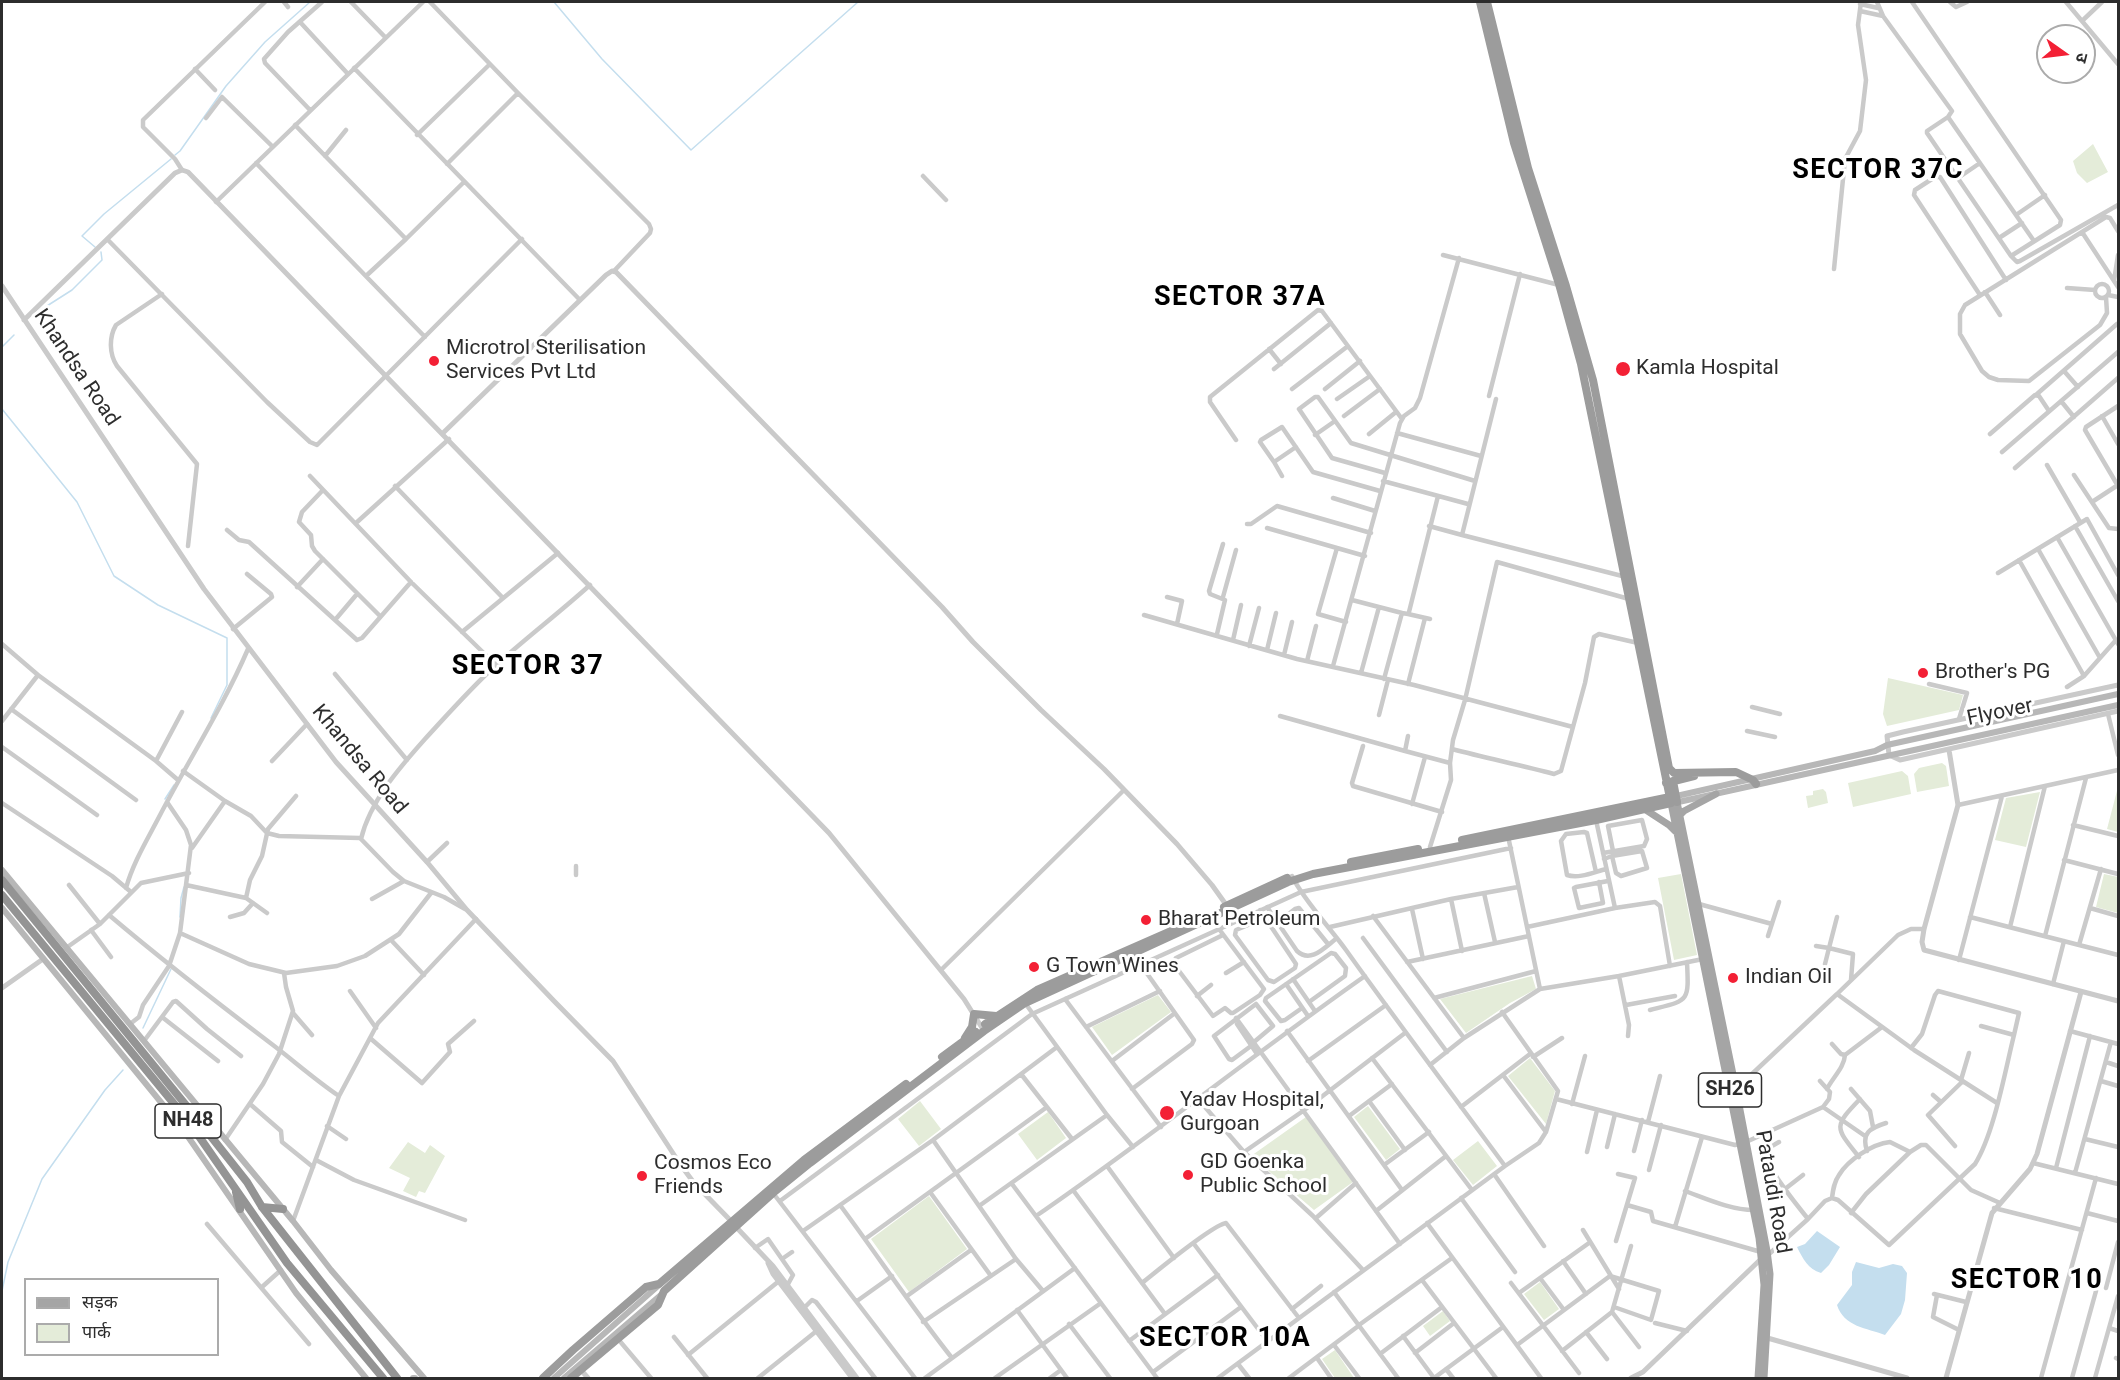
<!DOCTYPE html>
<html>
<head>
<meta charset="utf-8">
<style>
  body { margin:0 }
  #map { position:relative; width:2120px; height:1380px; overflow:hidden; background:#fff; font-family:Roboto,"Noto Sans Devanagari",sans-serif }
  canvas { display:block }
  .frame { position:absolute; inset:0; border:3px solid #2d2d2d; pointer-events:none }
  .legend { position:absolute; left:24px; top:1278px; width:195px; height:78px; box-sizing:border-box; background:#fff; border:2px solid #ababab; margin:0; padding:8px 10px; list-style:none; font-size:18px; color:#2d2d2d }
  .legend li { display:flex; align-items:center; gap:12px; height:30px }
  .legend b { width:30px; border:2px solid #ababab }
  .north { position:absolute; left:2036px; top:24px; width:60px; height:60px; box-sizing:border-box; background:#fff; border:2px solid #ababab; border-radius:50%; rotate:104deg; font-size:16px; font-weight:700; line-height:24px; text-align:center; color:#2d2d2d }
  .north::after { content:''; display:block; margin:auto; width:21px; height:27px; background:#f32035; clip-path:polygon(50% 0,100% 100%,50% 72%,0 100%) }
</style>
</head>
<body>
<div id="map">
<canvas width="2120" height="1380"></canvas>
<div class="frame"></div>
<ul class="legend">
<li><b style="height:8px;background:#a5a5a5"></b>सड़क</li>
<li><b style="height:16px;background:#e4ecd9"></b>पार्क</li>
</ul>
<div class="north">उ</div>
</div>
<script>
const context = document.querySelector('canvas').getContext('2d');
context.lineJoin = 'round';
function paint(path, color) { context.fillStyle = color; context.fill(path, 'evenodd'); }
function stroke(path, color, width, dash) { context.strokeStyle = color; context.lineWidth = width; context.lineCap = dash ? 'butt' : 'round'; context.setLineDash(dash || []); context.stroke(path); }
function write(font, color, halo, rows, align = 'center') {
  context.font = font + ' Roboto,sans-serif'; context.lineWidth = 6; context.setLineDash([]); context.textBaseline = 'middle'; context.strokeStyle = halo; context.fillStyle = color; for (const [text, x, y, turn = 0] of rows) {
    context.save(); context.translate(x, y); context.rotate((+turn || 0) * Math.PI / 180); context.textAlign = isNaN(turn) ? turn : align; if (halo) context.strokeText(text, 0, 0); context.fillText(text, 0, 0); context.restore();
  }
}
paint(new Path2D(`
  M2093 144 2108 172 2087 183 2077 173 2073 161Z
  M1888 678 1963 695 1959 710 1887 726 1883 714Z
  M1942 763 1946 766 1949 786 1917 792 1914 774 1919 768Z
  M1902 771 1908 776 1911 794 1853 807 1848 783Z
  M2118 787V832L2107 829Z
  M1823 789 1826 792 1828 803 1808 808 1806 796 1813 795V791Z
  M2040 792 2026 847 1995 840 2006 798Z
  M1681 874 1697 955 1674 960 1658 878Z
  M2104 874 2118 877V913L2096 907Z
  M1532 976 1536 989 1510 1003 1466 1033 1440 999Z
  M1158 995 1171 1012 1112 1055 1092 1027Z
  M1530 1058 1555 1091 1546 1124 1508 1076Z
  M920 1101 941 1129 919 1146 898 1119Z
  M1368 1106 1400 1149 1386 1160 1354 1117Z
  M1048 1112 1066 1138 1037 1160 1018 1134Z
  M1306 1117 1353 1182 1314 1210 1251 1156Z
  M1478 1141 1497 1166 1473 1185 1453 1160Z
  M408 1142 425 1153 430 1145 445 1156 425 1193 419 1191 416 1197 403 1191 410 1178 389 1168Z
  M929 1196 967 1249 909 1292 871 1239Z
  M1540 1282 1559 1309 1544 1320 1524 1294Z
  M1443 1311 1450 1321 1430 1336 1423 1326Z
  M1335 1350 1354 1378H1335L1322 1359Z`), '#e4ecd9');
paint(new Path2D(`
  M1817 1231 1840 1247 1829 1265 1821 1273C1808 1269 1803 1259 1797 1247L1805 1244Z
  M1856 1262 1879 1268 1893 1264 1902 1266 1907 1273 1905 1300 1901 1314 1885 1335C1867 1328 1844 1327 1837 1305L1852 1285V1272Z`), '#c4deee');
stroke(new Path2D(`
  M554 2 602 59 691 150 858 2
  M175 155 180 151 226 86 265 42 310 2
  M95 247 82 236 104 214 171 159
  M39 311 72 290 102 260 101 252
  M2 347 14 335
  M2 409 77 502 114 576 158 605 227 638V685L211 718
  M165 799 174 785
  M180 917 181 898 184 887
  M143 1028 171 969
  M2 1291 8 1262 42 1179 105 1090 123 1070`), '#c4deee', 1.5);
stroke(new Path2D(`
  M284 2 288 7
  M351 2 385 37
  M430 2 518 93 649 224 651 229 650 233 614 271
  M1877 2 1883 16 1952 111 1948 117 1927 131V133L2011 256 2060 225 2061 220 1912 2
  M1950 2 1956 7 1967 2
  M2066 2 2118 64
  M1860 4 1878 8
  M1860 11 1883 16
  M2082 21 2102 2
  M300 22 348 74
  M354 68 580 300
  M195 69 215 90
  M310 110 265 63 264 59 288 32 322 2
  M1948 117 2034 241
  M206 118 222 97 273 147
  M295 125 406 239
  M417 135 490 64
  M325 156 346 130
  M256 163 425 337
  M447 164 518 93
  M182 170 175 159 143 127V120L265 2
  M923 176 946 200
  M1958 178 1980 163
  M216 202 423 2
  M2016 215 2045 195
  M2082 232 2118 287
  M1999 238 2022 223
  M108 240 267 402 310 442 317 445 522 239
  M1443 255 1559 285
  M2011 256 2017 262 2020 261 2118 205
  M1834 269 1845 159 1860 131 1866 80 1858 25 1861 2
  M366 276 406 239 464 182
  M2114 281 2118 255
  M2095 291a7 7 0 1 1 14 0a7 7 0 1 1-14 0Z
  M2067 288 2095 290
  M1985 292 2000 315
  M162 294 116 325C109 337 109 354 117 366L197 464 188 546
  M1980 295 1914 195 1915 190 1935 177H1940L2006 280
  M2108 295 2118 297
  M2106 297 2107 313 2100 325 2029 381 1998 380 1989 377 1982 371 1960 334V314L1965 305 2106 217 2110 218 2118 231
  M1269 349 1281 364
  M1274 369 1331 323
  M2064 371 2078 387
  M1292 389 1348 346
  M1325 389 1360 361
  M2037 394 2117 324
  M1489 396 1520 274
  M1337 399 1370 376
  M1496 399 1462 535 1626 577
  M2061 401 2074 417
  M2118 406 2086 427 2085 430 2118 486
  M1344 416 1380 389
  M2102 416 2118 444
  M1397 433 1481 456
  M1369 434 1396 412
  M1990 434 2035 395 2039 396 2049 411
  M1315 435 1335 421
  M1236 440 1210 402V397L1318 310 1322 311 1402 419
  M2002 452 2118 352
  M1274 462 1260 442 1261 440 1282 427 1313 472 1380 491
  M2047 465 2080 522
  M2015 468 2118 378
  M1385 473 1332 458 1299 409 1315 397H1318L1351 443 1475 481
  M2074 475 2109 528 2118 529
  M310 476 411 582 496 665
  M1282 476 1274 462 1296 447
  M1383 481 1468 504
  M395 486 502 597
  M323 490 302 512 299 522 311 535 312 546 315 551 380 616
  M1333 498 1375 511
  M2092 502 2118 485
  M356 523 449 439
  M1247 524H1251L1277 506 1371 533
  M1429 526 1462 535
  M2075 526 2118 601
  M1267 528 1365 556
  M227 530 239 540 249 542 357 640 362 638 411 582
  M2057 537 2118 644
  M1337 548 1318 614 1346 622
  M2038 549 2100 658
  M2019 560 2084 676 2067 687
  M1998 573 2087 519 2118 575
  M297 587 323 559
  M1167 597 1182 601 1177 624
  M1223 597 1236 550
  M1352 600 1402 613 1384 679
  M1402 613 1408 614 1409 612 1438 496
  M1408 614 1430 619
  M1144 615 1297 659 1414 685 1573 727
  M335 620 357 594
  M233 629 272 597 271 594 247 574
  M462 632 558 553
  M1217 634 1225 600 1210 594 1209 591 1223 544
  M1233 640 1241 605
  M2 644 38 675 2 721
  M1249 646 1259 608
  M1267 650 1276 613
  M1284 655 1292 622
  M1307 661 1316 626
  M1333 666 1400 423 1404 416 1415 408 1420 398 1459 258
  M1361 673 1379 607
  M335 674 407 760
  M38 675 156 761 178 780
  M2084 676 2116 640
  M1408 684 1425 618
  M1929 684 1967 693 1959 719
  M1752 707 1780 714
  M11 709 136 800
  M2108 714 2118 755
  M1379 715 1388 680
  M1280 716 1405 751 1408 736
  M1747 731 1775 737
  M1363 746 1352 783 1353 786 1442 812
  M2 747 97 815
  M1452 749C1486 758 1520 765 1554 774L1561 771 1585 683 1594 637 1599 634 1638 643
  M1405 751 1450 763
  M156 761 182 712
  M272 761 307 724
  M183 771 225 801 251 816 267 833 279 836 360 838 393 872 404 881 444 897 465 909
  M2 803 112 876 131 892
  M1412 804 1425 757
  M1958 805 2118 770
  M1596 820 1615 908
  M2073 825 2118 836
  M1508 836 1540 989
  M361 839C370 801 400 767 425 739 448 714 470 689 495 666 526 638 559 613 590 585
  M1430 847 1451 780 1450 763 1453 740 1465 700 1497 562 1629 599
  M192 848 225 801
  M1603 853 1644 846 1647 839 1642 820 1608 826 1613 851
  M1604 859 1612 856 1642 851 1647 868 1621 876 1616 873 1612 856
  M2064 860 2118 874
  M427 862 447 843
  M1596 872 1587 833 1584 832 1566 834 1561 841 1567 875C1579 879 1594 872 1606 869
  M576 875V866
  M1292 876C1302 898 1331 929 1346 950 1398 1023 1452 1094 1505 1166
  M1599 882 1603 903 1579 908 1574 888 1576 887 1608 881
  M69 885 100 924
  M186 885 246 898 267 913
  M126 888C133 863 147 840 159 817 188 761 223 707 248 649
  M1484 893 1495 942
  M246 898 250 880 262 856 268 829 296 796
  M372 899 404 881
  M1451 899 1462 951
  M1699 904 1772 924
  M1267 907 1297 951C1311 964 1325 947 1337 938
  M2090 908 2118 916
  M1412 909 1423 959
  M1260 910 1296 964 1295 968 1274 982 1268 980 1235 935 1236 930 1265 918
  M109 915C161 959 215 1001 269 1042 293 1060 314 1079 339 1096
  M1373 916 1464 1038
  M230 917 244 913 253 903
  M1837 917 1829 948 1853 954 1851 980
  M1970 917 2118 955
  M1278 922 1295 909 1299 908 1328 944
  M1330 927 1451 899 1518 887
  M1527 927 1615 908 1655 902 1660 906 1670 966
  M2010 927 2045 786
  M1219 929 1264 989 1260 995 1233 1013H1231L1225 1008 1213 1016 1173 963 1176 958 1223 935
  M91 930 111 957
  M180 933 249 964 286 973 337 966 365 956 399 934 431 893
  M1768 936 1779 902
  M2045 936 2086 778
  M1363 938 1447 1052
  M391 940 424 975
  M2079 945 2101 869
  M1816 946 1829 948 1825 964
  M66 948 100 924 141 883 189 873
  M1959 960 2002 796
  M1407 962 1529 936
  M941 970 1124 790
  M1226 973 1244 962
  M1619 976 1629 1025 1628 1036
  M1293 979 1315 1011
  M1286 984 1308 1016
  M2053 984 2064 941
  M350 991 376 1028
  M1837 994 1898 935 1911 929H1924
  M1197 996 1211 985
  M1434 998 1536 971
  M1065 999 1161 1127
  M1025 1003 1107 1115 1133 1147
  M1626 1005 1675 996
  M1302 1008 1285 1020 1281 1021 1265 1001 1266 998 1331 953 1335 954 1346 968 1345 976 1309 1002
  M1650 1010C1689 1000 1689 1003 1687 962
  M1502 1012 1558 1091 1546 1132
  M293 1013 312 1035
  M162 1017 218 1061
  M1236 1018 1400 1244
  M130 1024 139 1017 143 1005 169 966 180 933 191 845 186 830 167 802
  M1237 1024 1257 1054
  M1086 1027 1160 991
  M1287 1031 1402 1190
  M2070 1031 2118 1044
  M370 1038 422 1083 450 1052 448 1044 474 1021
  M144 1041 173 1002 176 1001 207 1029 241 1056
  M1832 1044 1841 1054 1845 1055 1882 1027
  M1251 1046 1232 1060 1229 1059 1214 1036 1256 1004 1273 1026 1254 1042
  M1911 1048 1922 1034 1935 995 1938 991 2019 1013 2014 1035 1981 1026
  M1533 1057 1562 1038
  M1372 1058 1472 1190
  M1112 1061 1175 1013
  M1308 1061 1386 1005
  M2106 1062 2118 1066
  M1430 1065 1464 1038 1540 989 1619 976 1703 959
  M1021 1074 1072 1139
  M1961 1080 1969 1053
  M2101 1081 2118 1086
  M1132 1089 1192 1044 1194 1040 1141 965
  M1827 1089C1833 1077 1844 1068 1845 1055
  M1851 1089 1870 1111 1873 1127
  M1730 1091 1736 1089 1837 994 1914 1050 1997 1103
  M1933 1095 1941 1102
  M1198 1099 1244 1152 1313 1216 1363 1270
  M1556 1099 1735 1145 1746 1142 1823 1107 1829 1099 1830 1092 1820 1081
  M1369 1101 1405 1150
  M250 1104 281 1131 282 1142 313 1167
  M1572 1104 1585 1056
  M1461 1107 1530 1054
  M1823 1107 1865 1136
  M1349 1116 1392 1084
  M1648 1122 1660 1076
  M327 1126 346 1139
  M2085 1139 2118 1147
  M225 1140 263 1084 279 1054 293 1011 286 987 284 973
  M933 1140 1016 1259 1043 1291
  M1779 1142 1765 1150C1763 1165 1798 1206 1808 1219
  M1955 1146 1928 1115 1963 1081
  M1607 1147 1615 1114
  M1634 1151 1642 1120
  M1867 1151C1861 1133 1870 1128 1886 1123
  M1244 1152 1303 1111 1405 1033
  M1587 1152 1597 1110
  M1859 1157C1835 1127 1833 1127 1860 1099
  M316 1160 354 1180 465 1220
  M2033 1163 2118 1184
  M1384 1165 1429 1132
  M1107 1166 1174 1258
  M2056 1168 2090 1036
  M1649 1170 1661 1125
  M2075 1173 2111 1042
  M1494 1174 1544 1246
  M1012 1184 1157 1378
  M1785 1189 1803 1175
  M1073 1190 1165 1314
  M1685 1191C1707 1199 1731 1210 1754 1210
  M930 1192 991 1276
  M773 1193 915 1378
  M1461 1198 1515 1272
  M1832 1198 1838 1200 1889 1245 1975 1164C1994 1134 2005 1071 2014 1035
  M1832 1198C1833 1190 1834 1182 1839 1175 1848 1160 1872 1144 1890 1142L1910 1152 1921 1145H1926L1971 1190 2000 1203
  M780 1201 1032 1014 1301 892 1511 848
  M840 1205C878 1256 913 1309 952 1358
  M1627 1205 1651 1212 1653 1221 1761 1252
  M979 1206 1107 1115
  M1994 1208 2082 1230
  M1376 1211 1446 1156
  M1851 1213 1866 1194 1910 1152
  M2087 1213 2118 1221
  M1036 1216C1148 1139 1254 1054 1365 976
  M1316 1218 1356 1183
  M293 1221 339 1096 378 1023 476 919
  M1427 1223 1541 1378
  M207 1224 309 1344
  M1675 1227 1702 1137
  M1583 1230 1619 1289
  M803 1231 933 1140 1057 1047
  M865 1239 1047 1107
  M1616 1241 1635 1178 1618 1174
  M1194 1244 1268 1342
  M755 1248 768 1239 793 1275 787 1286
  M1768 1255 1808 1219 1825 1201 1832 1198
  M782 1259 792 1252
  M1563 1261 1586 1294
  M1540 1278 1564 1310
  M1422 1280 1496 1378
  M1142 1283C1156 1272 1212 1225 1226 1223L1299 1318
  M1511 1283 1579 1373
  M262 1287 281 1270
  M2106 1288 2118 1242
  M1334 1292 1398 1378
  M1519 1293 1589 1243
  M1934 1294 1966 1302
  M1937 1295 1933 1317 1959 1330
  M907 1296 971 1250
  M857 1301 892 1276
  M804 1308 812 1300 816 1302 875 1378
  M1292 1309 1321 1286
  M1017 1310 1067 1378
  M1612 1312 1639 1347
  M923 1322 1016 1259
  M1655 1323 1687 1331
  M1069 1324 1110 1378
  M1359 1325 1452 1258
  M2109 1328 2118 1331
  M1586 1332 1607 1359
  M1403 1336 1434 1378
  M674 1337 707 1378
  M618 1339 651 1378
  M1129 1341 1218 1275
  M1334 1345 1359 1378
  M1517 1345 1610 1276 1659 1291 1651 1320 1614 1307
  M1562 1351 1612 1312 1631 1246
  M1415 1353 1454 1323
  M1380 1354 1442 1307
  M688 1355 779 1281
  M1317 1358 1331 1378
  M2116 1358 2118 1359
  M1238 1364 1249 1378
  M1446 1369 1453 1378
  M1153 1372 1241 1307
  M758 1378 819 1329
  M925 1378 1075 1268
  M995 1378 1101 1303
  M1050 1378 1061 1370
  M1218 1378 1505 1166 1539 1143 1546 1132 1503 1075
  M1289 1378 1357 1327
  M1434 1378 1503 1327
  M2041 1378 2096 1178
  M2072 1378 2096 1291
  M2095 1378 2118 1296`), '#cacaca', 4.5);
stroke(new Path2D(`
  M2 286 204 589 336 762 427 862 467 910 554 1001 613 1061 680 1164 694 1183 732 1222
  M24 320 175 173 182 170 188 172 829 833 964 999 984 1031
  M443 433 606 275 612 271 616 272 942 607 973 642 1041 710 1104 769 1177 844 1212 885 1227 906
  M2118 685 1903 732 1887 736 1889 755 1900 760 2118 711
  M1949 750 1958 805 1924 929 1922 942 1924 950 2118 1001
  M2 988 43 959
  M737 1228 773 1266 857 1378
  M768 1263 773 1274 852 1378
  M1764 1337 1907 1378
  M581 1370 588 1378
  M1631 1378 1643 1372 1761 1259
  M1946 1378 1992 1213 2030 1169 2037 1154 2081 992`), '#cacaca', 5);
stroke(new Path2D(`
  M1672 797 1875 751 1887 745 2118 694
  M1674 803 2118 705
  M2 870 293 1221 331 1270 424 1378
  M2 908 182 1128 296 1293 366 1378
  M413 1378H415
  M554 1378 659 1285
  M564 1378 662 1294`), '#b7b7b7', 6);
stroke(new Path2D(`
  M1677 802 1736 1089 1767 1251 1770 1274 1764 1378
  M1671 803 1759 1238 1764 1285 1758 1378
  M1646 810 1669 825 1675 831
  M1679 816 1684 811 1716 794`), '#a5a5a5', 7);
stroke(new Path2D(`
  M1487 2 1528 168 1566 286 1593 380 1669 768 1674 773 1736 772 1753 780 1756 784
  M1673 781 1677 802
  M1666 783 1694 776
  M1462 840 1670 797
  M1351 862 1418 849
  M1224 907 1287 878
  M985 1024 1037 990 1194 921
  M965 1038 972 1027 974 1014 996 1016
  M942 1057 976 1032
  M543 1378 573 1350 646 1287 659 1284 804 1160 906 1084
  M571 1378 658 1305 664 1291 773 1193 810 1163 984 1031 1025 1003 1288 882 1313 874 1596 820 1671 803 1581 364 1559 284 1514 143 1480 2`), '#9c9c9c', 8);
stroke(new Path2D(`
  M2 880 194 1115 247 1182 262 1207 397 1378
  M2 895 189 1122 287 1263 383 1378
  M236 1192 240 1209
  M262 1207 283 1209`), '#949494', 8);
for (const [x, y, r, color] of [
  [434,361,6,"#f32035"],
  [1623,369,8,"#f32035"],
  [1923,673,6,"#f32035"],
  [1146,920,6,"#f32035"],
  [1034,967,6,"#f32035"],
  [1733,978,6,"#f32035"],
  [1167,1113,8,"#f32035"],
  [1188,1175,6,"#f32035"],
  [642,1176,6,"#f32035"]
]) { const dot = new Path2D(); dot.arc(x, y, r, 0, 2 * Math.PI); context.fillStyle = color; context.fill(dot); stroke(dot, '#fff', 2); }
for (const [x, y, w] of [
  [1730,1090,63],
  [188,1121,66]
]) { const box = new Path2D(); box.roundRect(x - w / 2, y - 17, w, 34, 4.5); context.fillStyle = '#fff'; context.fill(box); stroke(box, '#2d2d2d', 1.5); }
write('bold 20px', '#2d2d2d', null, [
  ["SH26",1730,1090],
  ["NH48",188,1121]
]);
write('21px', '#2d2d2d', '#fff', [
  ["Microtrol Sterilisation",446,349],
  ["Services Pvt Ltd",446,373],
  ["Kamla Hospital",1636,369],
  ["Brother's PG",1935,673],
  ["Bharat Petroleum",1158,920],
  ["G Town Wines",1046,967],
  ["Indian Oil",1745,978],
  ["Yadav Hospital,",1180,1101],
  ["Gurgoan",1180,1125],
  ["GD Goenka",1200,1163],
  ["Public School",1200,1187],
  ["Cosmos Eco",654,1164],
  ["Friends",654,1188]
], 'left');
write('21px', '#2d2d2d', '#fff', [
  ["Khandsa Road",76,368,56],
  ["Flyover",2000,713,-12],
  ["Khandsa Road",359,760,50],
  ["Pataudi Road",1772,1192,80]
]);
context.letterSpacing = '1.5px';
write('bold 27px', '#000', '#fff', [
  ["SECTOR 37C",1878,171],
  ["SECTOR 37A",1240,298],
  ["SECTOR 37",528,667],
  ["SECTOR 10",2027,1281],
  ["SECTOR 10A",1225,1339]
]);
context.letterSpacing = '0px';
</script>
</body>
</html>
